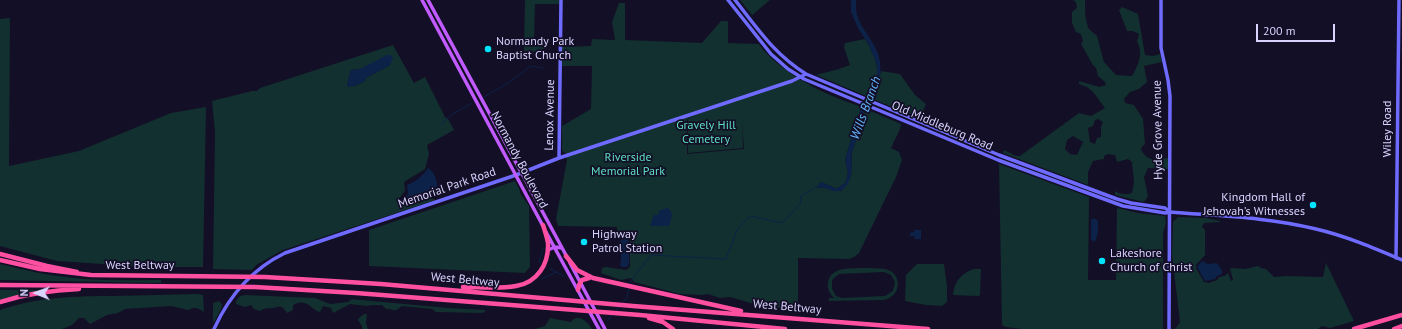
<!DOCTYPE html>
<html>
<head>
<meta charset="utf-8">
<style>
  body { margin:0 }
  #map { position:relative; width:1402px; height:329px; overflow:hidden; background:#130f26; font-family:"PT Sans",sans-serif }
  canvas { display:block }
  .north { position:absolute; left:16px; top:273px; width:40px; height:40px; -webkit-text-stroke:3px #130f26; paint-order:stroke; rotate:271deg; font-size:11px; font-weight:700; line-height:16px; text-align:center; color:#d9d4ff }
  .north::after { content:''; display:block; margin:auto; width:14px; height:18px; background:#d9d4ff; clip-path:polygon(50% 0,100% 100%,50% 72%,0 100%) }
  .scale { position:absolute; left:1256px; top:24px; width:79px; height:18px; box-sizing:border-box; border:2px solid #d9d4ff; border-top:0; padding-left:5px; font-size:12px; line-height:14px; white-space:nowrap; color:#d9d4ff; -webkit-text-stroke:3px #130f26; paint-order:stroke }
</style>
</head>
<body>
<div id="map">
<canvas width="1402" height="329"></canvas>
<div class="north">N</div>
<div class="scale">200 m</div>
</div>
<script>
const context = document.querySelector('canvas').getContext('2d');
context.lineJoin = 'round';
function paint(path, color) { context.fillStyle = color; context.fill(path, 'evenodd'); }
function stroke(path, color, width, dash) { context.strokeStyle = color; context.lineWidth = width; context.lineCap = dash ? 'butt' : 'round'; context.setLineDash(dash || []); context.stroke(path); }
function write(font, color, halo, rows, align = 'center') {
  context.font = font + ' "PT Sans",sans-serif'; context.lineWidth = 3.5; context.setLineDash([]); context.textBaseline = 'middle'; context.strokeStyle = halo; context.fillStyle = color; for (const [text, x, y, turn = 0] of rows) {
    context.save(); context.translate(x, y); context.rotate((+turn || 0) * Math.PI / 180); context.textAlign = isNaN(turn) ? turn : align; if (halo) context.strokeText(text, 0, 0); context.fillText(text, 0, 0); context.restore();
  }
}
paint(new Path2D(`
  M525 0H560L559 4H535L534 42H547V48L534 52 524 51Z
  M740 0H770L752 15Z
  M1073 0H1085V14L1088 28 1097 36 1104 62 1116 75 1132 76C1138 66 1144 53 1137 42L1139 34 1133 31H1127L1119 10 1122 7 1138 14 1145 55 1153 56 1160 54 1162 62 1144 66 1147 82 1139 89 1130 92 1124 99 1125 103 1134 105 1143 119 1145 144 1141 148C1143 157 1150 159 1158 161L1160 159 1168 158V169L1148 168 1144 177 1148 196 1144 202 1115 195V191C1121 195 1126 195 1132 193L1134 182 1132 162 1128 159 1117 162 1115 155 1108 154 1104 156V159L1093 161 1088 172V185L1003 153 1004 150 1016 156H1020L1079 113 1091 116 1105 108 1093 92 1087 87 1079 84V81L1099 87 1106 85 1105 82 1098 76 1096 68 1093 65 1081 44 1083 41 1081 34 1076 32 1072 23V12L1077 8 1076 2ZM1098 119 1103 122 1101 127V137L1097 138 1095 144 1090 142 1088 128 1093 126 1095 120ZM1073 136 1083 142 1077 155 1070 154 1065 149 1067 140Z
  M619 3H625V40L702 43 721 21H728V43L759 44C765 53 772 59 781 66 808 87 830 96 862 107L857 119 845 160 848 172 846 182 837 189C831 187 827 184 821 182L816 188C826 185 830 192 841 191L851 176 852 152 866 109 901 124 900 129 891 148 899 152 902 160 896 177 859 253 854 257 849 259 798 258V309L761 306 730 297 720 298 708 294 701 295 680 294 634 282 631 278 621 280 601 273 602 268 606 267 627 270 630 266V240L618 238 617 227 558 226 556 219 567 160 566 153 563 152 562 149V126L591 109 592 66H562V47L591 46 592 39 615 40 612 22ZM699 115 688 119V153L743 148 742 121 744 149 687 154V119Z
  M10 18 9 166 79 151 171 113 206 107 203 267H149L57 261 0 246V19Z
  M865 39C872 50 880 67 877 79 875 85 870 91 866 96L816 75 839 69 850 65 844 47 845 43Z
  M393 45 414 83 425 77 445 117 448 119 454 130 427 145 429 154 425 169 404 182 405 191 397 201 398 204 401 206 429 198 436 200 283 250 256 265 252 270 213 269 215 132 212 101 252 91H257L260 88ZM390 65 366 78 365 81 355 86 347 85 351 70Z
  M881 71 900 74 915 95 926 104 920 118 875 100 871 95 878 83Z
  M999 164 1089 197 1088 280H1116L1117 208 1138 213 1165 216 1166 223 1163 233V329H1022L1006 327 1002 325Z
  M515 181 520 191V193L529 206 530 267 525 273 369 266V230Z
  M1178 217 1206 218 1220 221V222L1204 223 1202 227 1205 230V255L1196 265V268L1204 282 1209 283 1217 280 1219 277 1224 276 1228 273 1231 281 1233 280 1230 269 1232 268 1245 269 1258 266 1261 268 1266 269 1274 277 1285 276 1323 277 1326 263 1354 321 1330 328 1322 326 1318 329H1175L1180 322 1172 255 1173 222Z
  M0 264C28 271 56 277 84 279 110 281 136 280 161 280V283L0 280Z
  M917 264H944L947 286V302L942 306 926 305 905 301 906 275Z
  M885 269C903 273 902 297 883 300L829 301V298H834C830 294 827 289 828 283 828 278 832 273 837 271 845 267 875 268 885 269ZM884 272 891 275 895 282 893 291 885 296 842 298 836 296 832 289V280L839 274Z
  M974 269H981L980 295 978 296 953 295C954 282 961 273 974 269Z
  M0 290H43V291L0 301Z
  M197 294 203 295 204 312 197 308H193L188 310 171 306 125 309 118 313 107 315 90 324 84 318H79L72 325 62 329H0V310C36 297 76 296 114 296 142 295 169 295 197 294Z
  M246 295 315 298 330 304 348 302 352 299 361 300 448 308 485 310V312L481 313 436 312 432 309 402 306C400 307 397 310 396 310 393 311 390 308 386 309L382 305H372L367 306 350 304 333 313 331 308 323 306 320 312C311 310 307 297 293 305V310L287 313C282 306 281 306 273 308 267 309 267 307 260 311L254 309 251 305 245 307 236 304V301L240 296Z
  M219 301 221 303 222 307 214 322H213V303Z
  M364 314H367L366 323 368 329H362V326L358 320 359 318Z
  M550 318 571 322C577 312 588 322 592 329H535L545 326Z`), '#12302f');
paint(new Path2D(`
  M851 0H856C856 5 856 11 857 15 862 32 878 44 880 62 882 80 877 82 870 96 864 110 860 125 856 140 855 144 853 148 852 152 850 165 855 179 843 189 835 196 826 184 815 188L821 182C827 184 831 187 837 189L846 182 848 172 845 160 857 119 866 96 877 79V65L869 45 858 28 851 12Z
  M387 55H391L393 58 390 65 366 78 365 81 355 86 348 87 347 85 351 70 360 69Z
  M428 168C435 172 440 185 435 193L400 203V201L408 194 407 185C415 182 424 175 428 168Z
  M667 208 670 210 672 215 669 226H650L654 215H658L659 211Z
  M1094 218 1098 221C1098 228 1099 237 1094 242L1091 240V220Z
  M914 230H921V239H915L914 236H910V233L914 232Z
  M622 239H627L629 241V264L627 267H622L620 265C621 261 622 255 620 251 619 245 617 244 622 239Z
  M1202 261 1208 264 1217 263 1222 270V274L1217 276 1215 279 1205 281 1197 267Z`), '#0c2248');
stroke(new Path2D(`
  M484 97 508 83 531 66 543 68
  M441 124 451 115 472 103
  M540 263 539 262 543 248
  M549 268 564 276
  M541 279 557 272
  M630 285V282L651 255 726 259 737 230 750 216 782 223 800 204 801 196 814 188
  M623 303 627 297 629 288
  M615 312 619 307
  M607 321 613 314`), '#0c2248', 1);
stroke(new Path2D(`
  M728 0 771 54 788 69 804 79 998 160 1123 206 1165 213 1170 212C1218 216 1268 217 1316 229 1346 236 1374 248 1402 260
  M735 0C758 29 774 54 806 74L999 155 1117 199 1131 203 1165 208 1170 212
  M1161 0V48L1168 80 1170 96 1169 329
  M559 158 561 0
  M1396 258 1399 0
  M214 329C229 296 252 269 285 253L516 175 559 158 792 81 806 74`), '#6f6bff', 3.5);
stroke(new Path2D(`
  M422 0 543 226
  M428 0 567 257
  M546 232 599 329
  M548 250 555 247 562 248
  M570 263 605 329`), '#c25bff', 3.5);
stroke(new Path2D(`
  M0 254 47 266 77 272
  M566 256 577 270 593 278 741 311
  M0 260 40 269 91 275 265 277 381 284 633 306 928 329
  M0 285 255 287 356 293 640 315 785 329
  M463 287C480 287 499 289 516 286 537 283 549 264 548 243 547 237 545 231 543 225
  M578 290 579 285 582 280 589 278
  M0 302C26 294 52 290 79 289
  M649 318 663 322 673 329
  M1354 329 1402 315
  M1394 329 1402 326`), '#ff4fa3', 4.5);
for (const [x, y, r, color] of [
  [488,49,4,"#00e5ff"],
  [1313,205,4,"#00e5ff"],
  [584,242,4,"#00e5ff"],
  [1102,261,4,"#00e5ff"]
]) { const dot = new Path2D(); dot.arc(x, y, r, 0, 2 * Math.PI); context.fillStyle = color; context.fill(dot); stroke(dot, '#130f26', 1.5); }
write('12px', '#d9d4ff', '#130f26', [
  ["Normandy Park",496,42],
  ["Baptist Church",496,56],
  ["Kingdom Hall of",1305,198,"right"],
  ["Jehovah's Witnesses",1305,212,"right"],
  ["Highway",592,235],
  ["Patrol Station",592,249],
  ["Lakeshore",1110,254],
  ["Church of Christ",1110,268]
], 'left');
write('12px', '#d9d4ff', '#130f26', [
  ["Lenox Avenue",550,115,-89],
  ["Old Middleburg Road",942,126,23],
  ["Wiley Road",1388,129,-90],
  ["Hyde Grove Avenue",1158,130,-91],
  ["Normandy Boulevard",519,160,62],
  ["Memorial Park Road",447,188,-19],
  ["West Beltway",140,266],
  ["West Beltway",465,280,5],
  ["West Beltway",787,307,5]
]);
write('12px', '#5fe0c0', '#130f26', [
  ["Gravely Hill",706,126],
  ["Cemetery",706,140],
  ["Riverside",628,158],
  ["Memorial Park",628,172]
]);
write('italic 13px', '#62b6ff', '#130f26', [
  ["Wills Branch",866,108,-70]
]);
</script>
</body>
</html>
